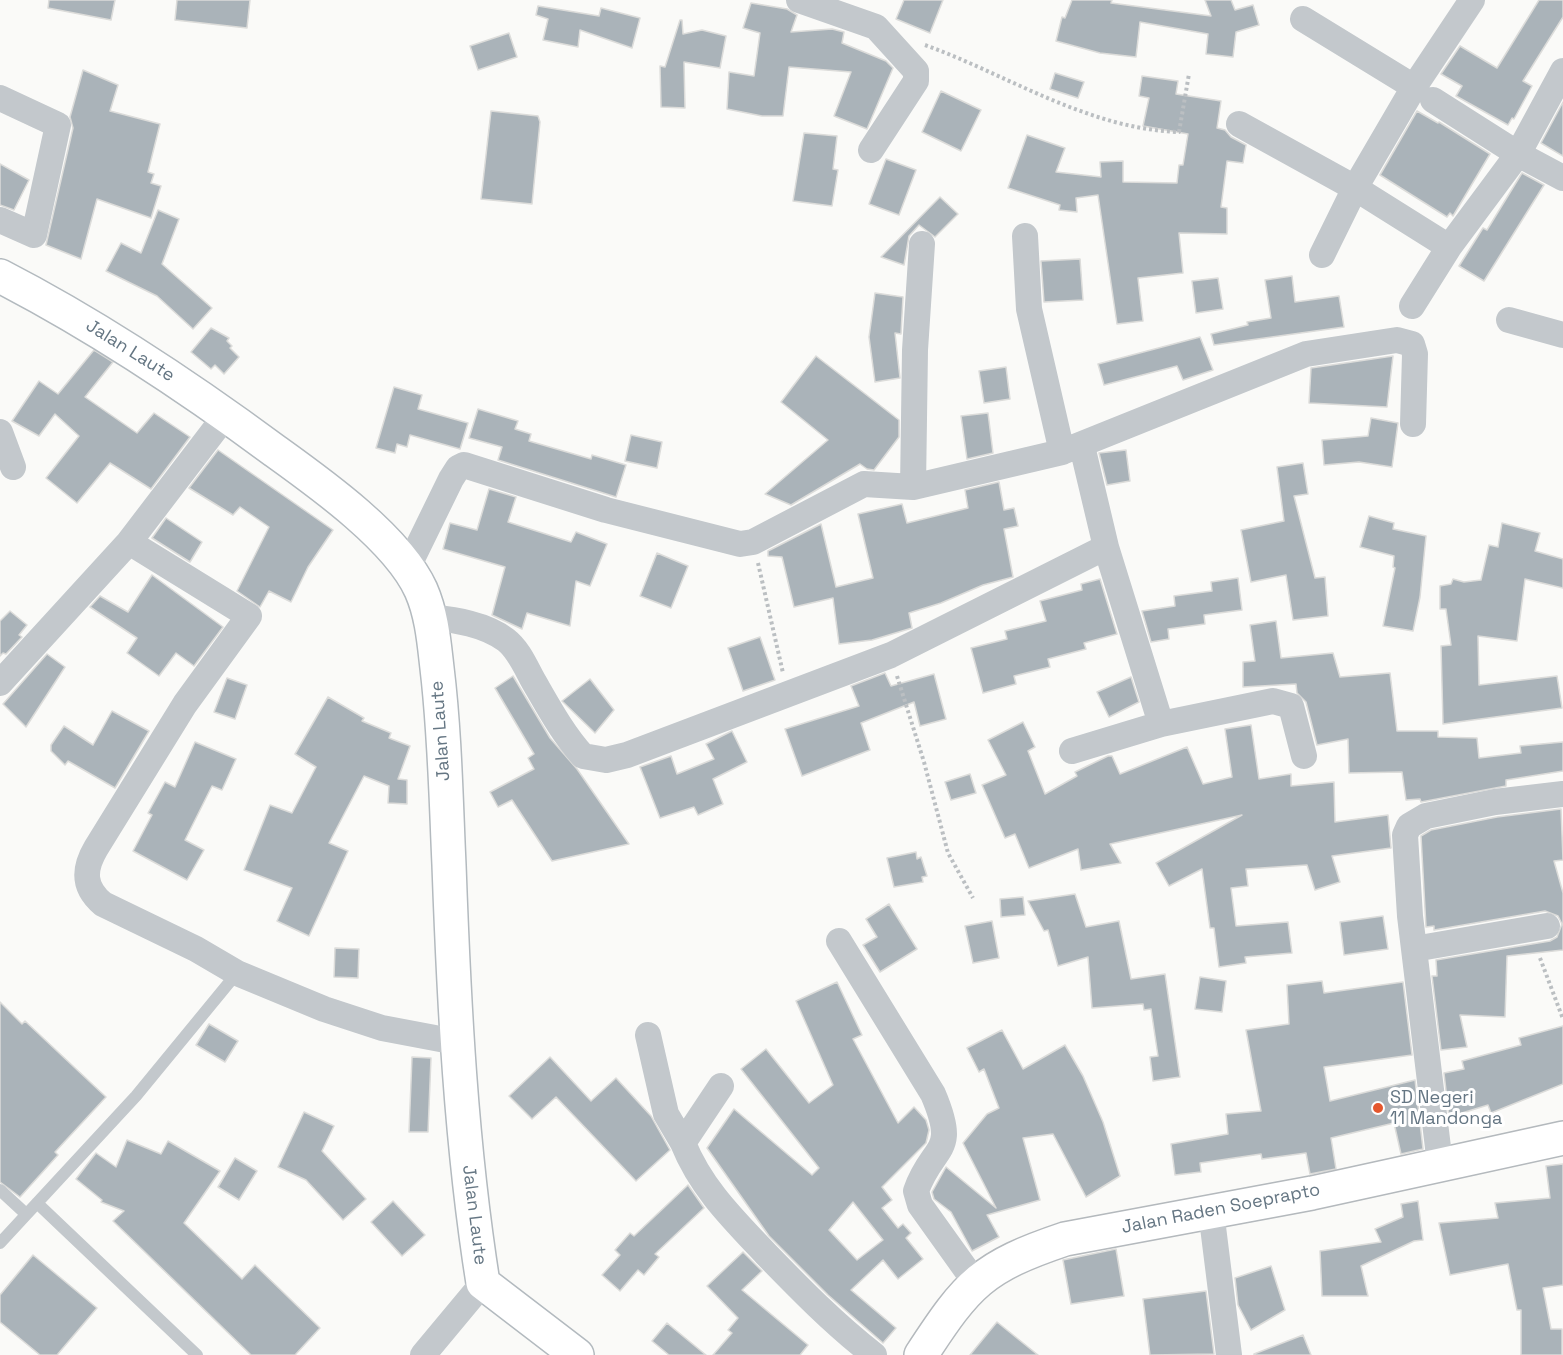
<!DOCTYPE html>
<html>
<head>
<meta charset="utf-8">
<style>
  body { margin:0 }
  canvas { display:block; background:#fafaf8 }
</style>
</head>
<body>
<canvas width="1563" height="1355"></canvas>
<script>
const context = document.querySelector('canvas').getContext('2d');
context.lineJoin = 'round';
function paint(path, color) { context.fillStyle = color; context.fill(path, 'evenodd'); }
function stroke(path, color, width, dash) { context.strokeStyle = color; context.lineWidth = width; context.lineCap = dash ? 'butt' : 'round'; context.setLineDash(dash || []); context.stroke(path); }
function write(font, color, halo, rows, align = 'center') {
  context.font = font + ' "Space Grotesk",sans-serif'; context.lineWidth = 6; context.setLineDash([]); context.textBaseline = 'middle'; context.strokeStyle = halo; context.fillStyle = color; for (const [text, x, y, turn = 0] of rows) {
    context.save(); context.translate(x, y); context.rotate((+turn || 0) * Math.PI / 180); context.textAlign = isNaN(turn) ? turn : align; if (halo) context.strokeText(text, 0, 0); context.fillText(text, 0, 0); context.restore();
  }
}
const building = new Path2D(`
  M49 0H115L111 20 48 8Z
  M177 0H250L247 28 175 20Z
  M904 0H943L930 33 896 19Z
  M1072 0H1112L1111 3 1211 16 1205 0H1231L1235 10 1253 5 1259 25 1236 32 1233 57 1206 54 1208 34 1140 22 1136 57 1100 53 1056 41 1062 17 1065 18Z
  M1539 0H1563V17L1523 81 1532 86 1514 119 1512 118 1508 125 1456 96 1462 86 1441 74 1460 46 1497 68Z
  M751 3 787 9 797 15 791 32 832 29 844 32 842 43 886 61 893 68 867 129 834 116 851 72 789 67 783 116H762L727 109 729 72 754 76 760 33 743 28Z
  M538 6 599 16 601 8 640 18 632 48 580 30 578 47 543 40 548 19 536 15Z
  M680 20H682L683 34 702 30 726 36 720 68 684 62 685 108 661 107 660 66 665 67Z
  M509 33 517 57 478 70 470 46Z
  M83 70 118 85 110 111 160 124 148 172 154 174 151 183 161 186 151 218 97 199 81 259 46 245 73 128 70 117Z
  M1055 73 1084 82 1078 98 1050 89Z
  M1142 76 1178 81 1176 94 1221 101 1217 128 1225 130 1231 137 1246 145 1243 163 1227 161 1221 207 1227 208V234L1179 233 1183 273 1138 278 1143 321 1117 324 1098 195 1076 198 1077 212 1059 210 1060 205 1008 188 1027 135 1065 148 1056 172 1101 177 1100 162 1123 161V182L1177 183 1179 165H1183L1188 134 1143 126 1149 98 1139 96Z
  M941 91 981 110 961 151 922 132Z
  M1563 102V156L1541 143Z
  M491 111 538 116 540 122 532 204 481 199Z
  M1417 111 1438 123 1439 122 1490 154 1453 216 1450 213 1447 217 1380 175Z
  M804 133 837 136 833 169 838 170 832 206 793 201Z
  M886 159 916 170 899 215 869 204Z
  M0 164 29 180 14 210 0 205Z
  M1522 173 1544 185 1484 281 1459 266 1483 228 1487 230Z
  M940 197 958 214 935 237 919 225 909 236 904 265 881 257Z
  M158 210 179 219 162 264 212 308 193 329 157 296 106 271 121 243 141 253Z
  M1080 259 1083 300 1044 302 1041 261Z
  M1292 276 1295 302 1339 296 1344 327 1214 345 1211 334 1248 325 1247 322 1271 318 1265 280Z
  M1218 278 1223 309 1196 313 1192 281Z
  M875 293 903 297 901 334 895 333 900 378 875 382 869 337Z
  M211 328 229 338 227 341 232 346 230 348 239 357 224 374 215 365 211 369 191 352Z
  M1200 337 1213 370 1183 380 1177 366 1104 385 1098 364Z
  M94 350 113 362 85 397 137 433 154 413 190 437 151 489 110 463 77 503 46 478 79 436 55 414 39 436 12 421 39 381 58 394Z
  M816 356 899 420V437L874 470 867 469 860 464 791 505 765 494 828 440 781 402Z
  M1393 356 1387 407 1309 403 1311 368Z
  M1006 367 1010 399 984 403 979 371Z
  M394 387 422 395 418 409 468 423 460 449 410 435 407 447 397 444 395 453 376 448Z
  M478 409 518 421 515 429 531 434 529 441 591 459 592 455 626 465 616 497 498 460 502 447 469 438Z
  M988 413 993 453 967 459 961 416Z
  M1371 418 1398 423 1392 467 1359 462 1324 465 1322 440 1368 436Z
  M631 435 662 442 657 468 625 461Z
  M218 450 333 530 308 567 291 602 269 591 260 607 237 591 269 527 240 507 233 515 189 488Z
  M1126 450 1130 481 1107 485 1099 453Z
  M1303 463 1308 494 1294 496 1315 578 1325 577 1328 616 1293 620 1286 575 1251 582 1241 530 1284 521 1277 467Z
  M999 482 1004 510 1014 508 1018 526 1004 529 1013 577 983 585 941 603 909 613 912 628 872 640 839 644 833 598 794 607 782 557 768 556V551L821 524 836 587 873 578 858 514 902 504 907 523 968 508 965 490Z
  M489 489 516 497 508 522 571 542 576 532 607 544 590 586 576 581 570 626 527 613 522 629 492 615 505 567 443 549 450 523 477 530Z
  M1369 516 1394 523 1393 529 1426 536 1420 597 1413 631 1383 626 1395 568 1393 567 1394 556 1360 547Z
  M166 518 202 542 190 562 152 538Z
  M1502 523 1540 533 1535 551 1563 559V588L1525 579 1517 641 1478 636 1479 685 1557 676 1562 708 1443 724 1441 646 1451 645 1446 609H1440V586L1451 584 1453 579 1464 582 1481 580 1489 545 1498 547Z
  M657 553 688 566 671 608 640 596Z
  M152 575 223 627 194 666 176 653 159 676 127 653 137 638 90 607 100 596 128 612Z
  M1238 578 1242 610 1204 615 1205 624 1168 629 1169 639 1151 642 1142 611 1175 606 1174 596 1212 591 1211 582Z
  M1100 579 1117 634 1084 643 1086 649 1048 659 1050 667 1014 676 1016 684 983 693 971 648 1007 639 1005 631 1046 621 1040 601 1082 590 1081 584Z
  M10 611 27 625 19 635 22 637 6 654 3 653 0 656V621Z
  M1276 621 1281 658 1333 653 1340 677 1390 673 1397 731H1438V737L1477 738 1479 758 1521 753 1520 746 1563 742V771L1506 780V786L1421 802 1420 799 1406 800 1402 772 1349 773 1348 739 1317 745 1306 702 1297 693 1296 684 1243 687V662L1255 661 1250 625Z
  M760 637 775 680 743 691 728 648Z
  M47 654 65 667 26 727 3 704Z
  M885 673 891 686 934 674 946 719 920 726 914 702 861 723 870 750 802 776 785 729 859 706 851 686Z
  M513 676 550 738 577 769 629 844 552 861 512 800 498 807 490 792 534 769 528 758 534 754 495 688Z
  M1131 677 1139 702 1109 717 1097 692Z
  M227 678 247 685 235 719 214 712Z
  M590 679 614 710 595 733 562 701Z
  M328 697 364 718 362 721 391 733 389 738 410 746 398 779 407 780V804L388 803 389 786 364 776 329 843 348 851 309 936 277 921 292 888 244 870 270 805 292 813 316 767 295 754Z
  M112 711 149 731 115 788 68 761 65 765 51 751V745L64 726 93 745Z
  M1023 722 1035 747 1028 751 1045 794 1077 776 1075 772 1108 756H1112L1120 774 1187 747 1203 784 1232 777 1225 729 1251 725 1259 779 1291 774V786L1334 782 1335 822 1388 815 1391 848 1332 856 1340 882 1315 890 1307 865 1246 869 1248 886 1231 888 1236 926 1288 922 1292 953 1245 957 1246 963 1219 967 1214 928H1210L1202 869 1169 886 1156 863 1242 815 1110 844 1121 863 1081 870 1078 849 1029 868 1015 834 1005 838 982 785 1006 775 988 740Z
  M732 731 747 762 713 779 723 804 698 815 694 807 660 818 640 767 671 756 677 774 714 759 706 744Z
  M195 742 236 759 222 790 212 786 185 840 204 850 187 880 133 851 152 815 148 813 165 782 175 787Z
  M970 774 976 793 951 800 945 782Z
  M1561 809 1563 860 1554 861 1563 893V950L1507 956 1505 1017 1460 1015 1467 1047 1441 1050 1432 976H1437L1436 960 1550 941 1557 937 1562 924 1558 916 1545 911 1434 930V926L1426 927 1421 836 1431 830 1497 817Z
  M916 852 917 859 921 857 927 876 922 877 923 882 894 887 887 858Z
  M1075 894 1086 927 1119 921 1131 979 1165 974 1180 1077 1153 1081 1150 1057 1158 1056 1151 1009 1144 1010 1143 1004 1092 1008 1088 957 1058 966 1048 930 1044 931 1028 901Z
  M1023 897 1025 915 1001 917 1000 899Z
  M889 904 917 949 880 972 863 945 877 937 866 919Z
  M1383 916 1388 949 1344 955 1340 922Z
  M992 921 999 958 973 963 965 926Z
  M335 948 359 949 358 978 334 977Z
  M1200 977 1226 981 1222 1012 1195 1009Z
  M1322 981 1324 993 1403 982 1412 1055 1324 1067 1330 1101 1415 1080 1423 1149 1401 1154 1394 1123 1331 1138 1336 1169 1310 1174 1306 1153 1262 1159 1261 1154 1200 1163 1201 1172 1175 1175 1171 1144 1228 1134 1226 1114 1261 1111 1246 1030 1289 1024 1287 985Z
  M837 982 862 1035 853 1039 898 1123 914 1107 926 1120 929 1130 926 1143 882 1187 892 1200 882 1208 898 1228 903 1224 911 1233 906 1238 923 1259 898 1279 883 1260 851 1290 896 1328 883 1343 828 1295 769 1236 707 1148 734 1109 812 1175 819 1168 741 1069 766 1049 809 1103 833 1085 796 1001ZM853 1202 883 1240 857 1260 829 1230Z
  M0 1002 22 1024 25 1021 106 1097 55 1152 58 1155 20 1197 0 1182Z
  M209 1024 238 1041 225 1062 196 1045Z
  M1563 1026V1084L1491 1113 1488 1105 1449 1117 1444 1073 1464 1069 1462 1061 1521 1045 1519 1038Z
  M1002 1030 1023 1069 1065 1045 1083 1076 1103 1122 1120 1176 1086 1197 1053 1134 1023 1138 1040 1200 987 1215 999 1237 972 1251 951 1212 934 1199 932 1192 946 1167 996 1208 963 1143 987 1114 999 1108 984 1069 979 1072 967 1048Z
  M412 1057 431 1058 428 1132H409Z
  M550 1057 591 1101 616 1078 651 1116 670 1150 636 1181 556 1097 532 1119 509 1096Z
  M304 1112 334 1126 322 1151 366 1199 343 1220 306 1180 278 1167Z
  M127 1140 161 1154 168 1141 220 1171 184 1223 242 1279 255 1265 320 1328 295 1355H251L113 1221 124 1211 101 1202 102 1200 76 1179 96 1153 116 1167Z
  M235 1158 257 1171 239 1200 218 1187Z
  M1563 1164V1285L1543 1288 1551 1329H1562V1355H1521V1310H1517L1508 1264 1450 1275 1439 1223 1498 1218 1495 1203 1550 1198 1546 1166Z
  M688 1185 704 1208 655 1254 659 1257 644 1275 638 1270 620 1291 602 1275 620 1255 615 1250 630 1233 634 1236Z
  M393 1201 425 1235 402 1256 371 1222Z
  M1418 1201 1423 1240 1414 1241 1361 1266 1368 1296H1322L1320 1251 1381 1242 1375 1229 1403 1217 1401 1204Z
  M1116 1249 1124 1296 1071 1304 1063 1260Z
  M743 1252 762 1271 742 1290 808 1345 800 1355H713L732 1333 728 1330 738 1318 707 1286Z
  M33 1255 97 1308 57 1355H40L0 1322V1295Z
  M1271 1266 1285 1310 1251 1330 1238 1305 1235 1278Z
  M1206 1291 1214 1354 1150 1355 1143 1299Z
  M997 1322 1038 1355H970Z
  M667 1323 706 1355H669L652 1341Z
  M1303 1335 1311 1355H1254V1354Z`);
paint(building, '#aab3b9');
stroke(building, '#dcdcda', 1.5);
const secondary = new Path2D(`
  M0 276C97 326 187 386 275 451 321 484 398 539 421 590 432 615 434 642 437 668 445 734 446 800 449 865 454 1005 461 1144 483 1283L577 1355`);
const highway = new Path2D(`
  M921 1355C968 1283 982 1267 1065 1239L1312 1193 1563 1138`);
stroke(secondary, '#b3babf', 36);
stroke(highway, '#b4b9bd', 36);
stroke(new Path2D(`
  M925 45C1008 75 1088 129 1179 132L1189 74
  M758 563 783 673
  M897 676 924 762 948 853 973 898
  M1540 958 1563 1019`), '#bbbfc2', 4, [3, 3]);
stroke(new Path2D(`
  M0 1190 26 1214
  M37 1203 197 1355
  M0 1243 136 1096 237 973`), '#c3c8cc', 12);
stroke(new Path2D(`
  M799 0 876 27 916 71V81L871 150
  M1472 0 1414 87 1355 188 1449 247 1518 154 1563 71
  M1303 19 1414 87
  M0 98 58 125 34 235 0 220
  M1433 100 1518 154 1563 178
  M1239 124 1355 188 1322 255
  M1025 236 1029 309 1062 452
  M1412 306 1449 247
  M1509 320 1563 335
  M226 415 129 542 249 616 185 704 96 848C83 870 83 887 103 904L196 949 237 973 324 1009 382 1028 456 1042
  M0 432 13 467
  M913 487 915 350 922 244
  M1106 547 1161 724
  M408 567 451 479 458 468 464 465 606 510 740 544 753 542 864 484 913 487 1062 452 1306 354 1397 340 1412 344 1415 354 1413 424
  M431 617C455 620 485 624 506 640 519 650 526 668 534 682 549 708 563 734 583 756L606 760 627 755 891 655 1106 547 1082 446
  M0 683 129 542
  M1072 751 1161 724 1273 701 1291 706 1304 756
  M839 941 933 1094C959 1155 933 1143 916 1191L920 1205 975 1282
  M1414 949 1547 926
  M648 1035 666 1114 683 1143
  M721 1086 683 1143C701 1188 733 1219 766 1254 800 1289 834 1324 874 1355
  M1440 1164 1410 916 1405 835 1409 826 1426 816 1495 802 1563 794
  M1211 1211 1229 1355
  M423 1355 483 1283`), '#c3c8cc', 26);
stroke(secondary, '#fff', 33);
stroke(highway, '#fff', 33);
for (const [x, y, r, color] of [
  [1378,1108,6,"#e4572e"]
]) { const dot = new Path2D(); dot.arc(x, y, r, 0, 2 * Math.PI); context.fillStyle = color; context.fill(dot); stroke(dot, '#fff', 2); }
write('18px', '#657683', '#fff', [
  ["Jalan Laute",130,351,32],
  ["Jalan Laute",441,731,-94],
  ["Jalan Raden Soeprapto",1221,1209,-11],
  ["Jalan Laute",474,1215,83]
]);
write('18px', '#657683', '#fff', [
  ["SD Negeri",1390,1098],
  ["11 Mandonga",1390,1119]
], 'left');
</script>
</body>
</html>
